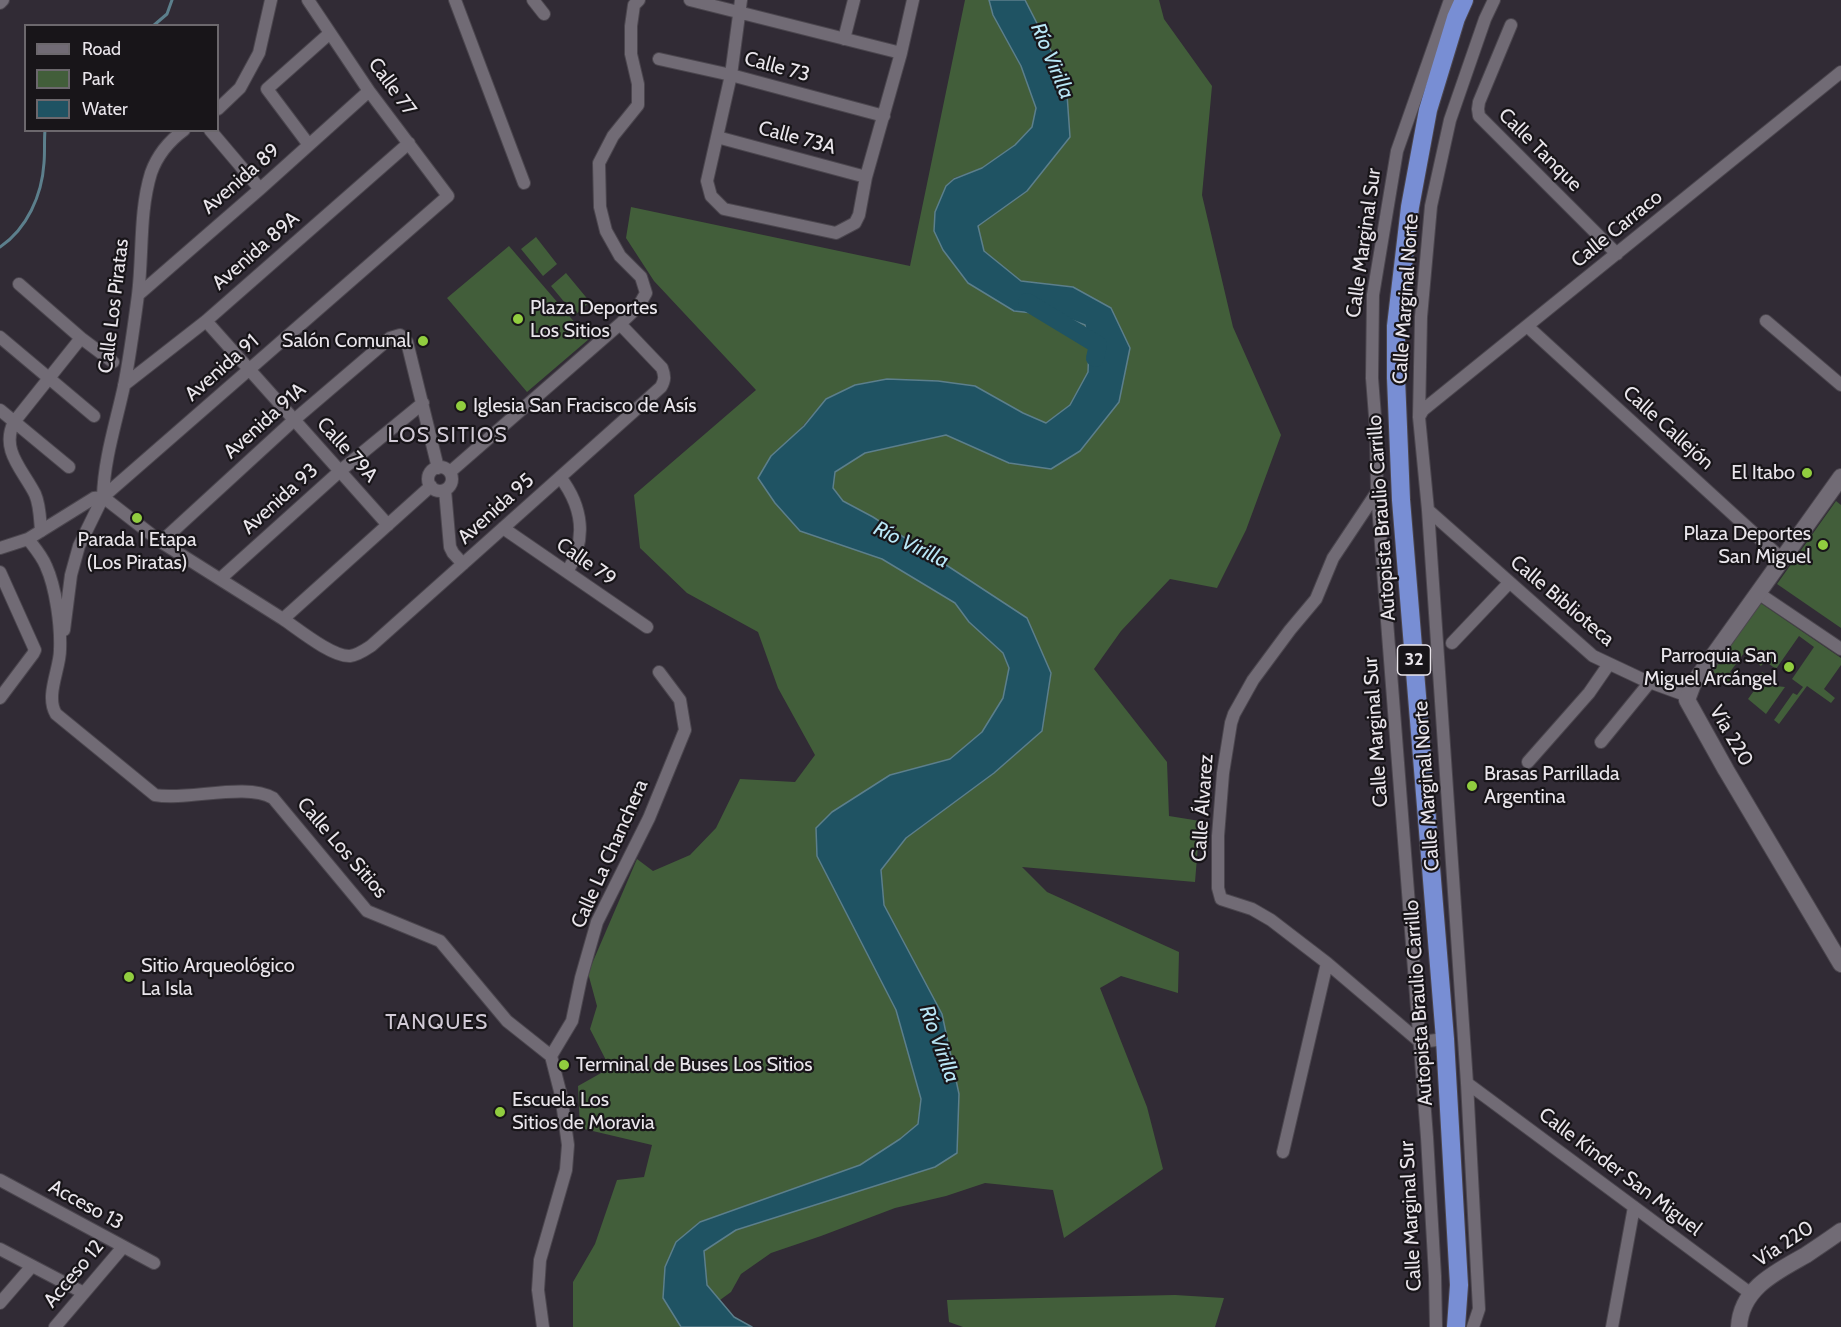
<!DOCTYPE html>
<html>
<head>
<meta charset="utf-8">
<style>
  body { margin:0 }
  #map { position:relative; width:1841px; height:1327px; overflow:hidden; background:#312b35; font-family:Cabin,sans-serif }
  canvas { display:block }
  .legend { position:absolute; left:24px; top:24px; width:195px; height:108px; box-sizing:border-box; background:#181519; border:2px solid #6c686d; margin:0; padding:8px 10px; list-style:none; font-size:18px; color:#e9e5eb }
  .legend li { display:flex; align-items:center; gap:12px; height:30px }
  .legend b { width:30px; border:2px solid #6c686d }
</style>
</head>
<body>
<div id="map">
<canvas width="1841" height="1327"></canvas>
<ul class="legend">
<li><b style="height:8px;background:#716b75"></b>Road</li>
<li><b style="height:16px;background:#425e3a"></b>Park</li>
<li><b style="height:16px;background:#1f5363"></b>Water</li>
</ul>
</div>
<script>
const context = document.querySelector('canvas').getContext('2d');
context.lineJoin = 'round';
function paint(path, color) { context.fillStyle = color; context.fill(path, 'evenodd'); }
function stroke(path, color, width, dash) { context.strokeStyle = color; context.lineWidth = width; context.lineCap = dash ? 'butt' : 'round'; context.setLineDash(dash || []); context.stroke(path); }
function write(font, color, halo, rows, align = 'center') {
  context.font = font + ' Cabin,sans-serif'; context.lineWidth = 4.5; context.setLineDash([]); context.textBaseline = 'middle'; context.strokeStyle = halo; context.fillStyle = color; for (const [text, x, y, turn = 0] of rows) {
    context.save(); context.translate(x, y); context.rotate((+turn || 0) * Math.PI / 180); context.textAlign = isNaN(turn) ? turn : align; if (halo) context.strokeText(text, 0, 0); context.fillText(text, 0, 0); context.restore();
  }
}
paint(new Path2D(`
  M965 0H989L993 15 1021 66 1036 108 1032 127 1015 145 982 168 954 178 946 186 935 212 943 250 968 283 1014 311 1061 316 1085 325 1089 346 1088 372 1070 405 1046 423 938 381 887 379 855 385 826 399 758 478 775 503 800 531 882 559 955 603 969 622 1003 653 1009 669 1003 698 982 732 950 759 890 775 817 856 896 1010 921 1099 918 1124 900 1139 860 1165 700 1222 676 1242 665 1267 663 1298 681 1327H573V1282L595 1244 617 1180 644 1177 652 1145 580 1128 578 1086 610 1068 590 1029 597 1006 588 973 637 859 653 871 690 855 716 828 740 779 795 782 815 755 778 688 758 632 687 593 640 548 634 495 756 390 654 281 626 238 631 207 910 266Z
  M1025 0H1159L1164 19 1212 86 1202 195 1233 327 1281 435 1246 530 1217 588 1170 579 1121 631 1094 669 1167 762 1169 816 1200 821 1195 882 1022 867 1047 892 1179 952 1178 993 1121 976 1100 988 1147 1107 1163 1169 1064 1238 1053 1190 985 1183 946 1196 895 1208 821 1236 771 1253 741 1274 731 1292 720 1300 707 1285 704 1251 736 1230 935 1167 957 1153 942 1014 884 905 881 870 906 838 994 773 1042 731 1051 673 873 517 843 501 833 488 835 472 865 453 946 435 1009 463 1119 402 1073 287 1021 281 984 251 978 226 1027 191 1066 80Z
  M536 237 557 264 543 276 521 249Z
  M509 246 589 339 527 392 447 298Z
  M566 273 590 302 575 315 551 286Z
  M1836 501 1841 505V628L1777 584Z
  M1759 602 1841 658V665L1824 689 1835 698 1831 703 1807 686 1779 724 1774 720 1793 693 1797 695 1803 687 1792 679 1814 647 1799 636 1776 669 1765 661 1761 666 1744 653 1730 672 1737 678 1731 685 1709 669Z
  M1762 672 1772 678 1776 686 1785 687 1766 714 1748 699 1761 681 1758 678Z
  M1175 1295 1224 1298 1215 1327H963L949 1322 947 1300Z`), '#425e3a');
const water = new Path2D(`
  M989 0H1025L1066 80 1070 137 1027 191 978 226 984 251 1021 281 1073 287 1111 308 1130 348 1119 402 1080 451 1051 469 1009 463 946 435 865 453 835 472 833 488 843 501 873 517 1027 618 1051 673 1042 731 994 773 906 838 881 870 884 905 942 1014 959 1094 957 1153 935 1167 736 1230 704 1251 707 1285 734 1317 752 1327H681L663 1298 665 1267 676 1242 700 1222 860 1165 900 1139 918 1124 921 1099 896 1010 817 856 816 828 832 812 890 775 950 759 982 732 1003 698 1009 668 1003 653 969 622 955 603 882 559 800 531 775 503 758 478 771 456 804 426 826 399 855 385 887 379 938 381 975 386 1023 413 1046 423 1070 405 1088 372 1089 346 1085 325 1061 316 1014 311 968 283 943 250 934 231 935 212 946 186 954 179 982 168 1015 145 1032 127 1036 108 1021 66 993 15Z`);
paint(water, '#1f5363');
stroke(water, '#5c7f8c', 1.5);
stroke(new Path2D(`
  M153 26 167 14 172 0
  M0 247C27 229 42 195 44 163 45 152 44 141 45 130`), '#5c7f8c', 3);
stroke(new Path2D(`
  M1027 302 1098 345 1095 358`), '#1f5363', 18);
const minor = new Path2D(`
  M455 0 524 183
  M533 0 544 14
  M690 0 901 53
  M741 0 731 75 707 181 711 196 724 209 836 233 855 223 859 215 866 177 901 53 913 0
  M0 3 3 0
  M1511 25 1479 102 1478 109 1479 116 1617 254
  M844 39 854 0
  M659 59 731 75 884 116
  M218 109 240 88 259 53 271 0
  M210 130 260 189
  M717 137 866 177
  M309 145 267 89 330 33
  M19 284 81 338 113 362
  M138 295 260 189 369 91
  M206 321 388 525
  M1766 321 1841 385
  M1527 326 1782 559
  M0 337 94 416
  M124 385 206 321 409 143
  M0 410 69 467
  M1419 417 1423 410 1841 72
  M428 479a12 12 0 1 1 24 0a12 12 0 1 1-24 0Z
  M450 472 620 324 638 307 646 293 641 277 620 256 606 231 600 207 599 163 613 136 638 105V84L631 54V26L634 5 639 0
  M560 477C583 507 587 540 567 572
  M445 490 450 547 453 553 463 564
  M1377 492 1333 558 1316 599 1290 630 1253 680 1234 714 1231 723 1223 773 1218 836V888L1221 899 1252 909 1271 920 1327 963 1420 1042 1445 1039
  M103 497C104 459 116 423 124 386 130 356 134 325 138 295 143 255 139 212 151 173 157 156 169 141 184 130
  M1428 510 1593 656 1644 680 1688 696
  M503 528 647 627
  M41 531C40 519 40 505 35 494 23 470 0 450 14 422L81 338
  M28 539C35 548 42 556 46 566 56 588 61 626 60 650 60 669 45 696 56 714L155 795C187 801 246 782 273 798L367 911 440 941 507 1021 551 1056 561 1095 568 1145 566 1170 540 1260 538 1290 543 1327
  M161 542 294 420 390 338 400 335 407 342 438 468
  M0 548 28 539 94 498 103 497 161 542 283 619 431 486
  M220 579 340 471 423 403
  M1758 593 1841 649
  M283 619C298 629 332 657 350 656 358 655 365 650 371 646L661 387C665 380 665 376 662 368L620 324
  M64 630 71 575 79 546 103 497 448 196 369 91 308 0
  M1452 643 1509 583
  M0 698 33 654 35 650 0 572
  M1601 742 1650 682
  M1528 762 1589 693 1609 664
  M551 1056 572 1021 581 978 597 922 649 818 685 730 680 700 659 672
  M1467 1083 1750 1293
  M1283 1152 1327 963
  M0 1180 154 1263
  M0 1249 84 1293
  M0 1303 32 1266
  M55 1327 123 1247
  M1436 1327 1435 1276 1427 1137 1377 492 1376 429 1372 378 1373 295 1397 151 1450 0
  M1473 1327 1479 1309 1467 1083 1428 510 1419 417 1421 317 1431 206 1450 120 1485 19 1494 0
  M1612 1327 1634 1207`);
const secondary = new Path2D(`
  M1841 477 1693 684 1687 700 1726 770 1841 964
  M1739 1327C1741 1288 1776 1272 1806 1255 1818 1247 1830 1239 1841 1231`);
const trunk = new Path2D(`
  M1456 1327 1459 1285 1445 1039 1401 500 1396 378V326L1410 207 1428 110 1456 18 1464 0`);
stroke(minor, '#4b464e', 14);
stroke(secondary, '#4b464e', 18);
stroke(trunk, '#4b464e', 20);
stroke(minor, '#716b75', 12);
stroke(secondary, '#716b75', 16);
stroke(trunk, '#788ed4', 18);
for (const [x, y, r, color] of [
  [518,319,6,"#91cd3f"],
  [423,341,6,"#91cd3f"],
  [461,406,6,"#91cd3f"],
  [1807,473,6,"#91cd3f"],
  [137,518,6,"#91cd3f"],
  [1823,545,6,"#91cd3f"],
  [1789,667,6,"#91cd3f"],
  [1472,786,6,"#91cd3f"],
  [129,977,6,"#91cd3f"],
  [564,1065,6,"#91cd3f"],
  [500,1112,6,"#91cd3f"]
]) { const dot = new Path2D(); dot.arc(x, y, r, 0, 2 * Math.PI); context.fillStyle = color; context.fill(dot); stroke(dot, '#181519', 2); }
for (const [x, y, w] of [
  [1414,660,33]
]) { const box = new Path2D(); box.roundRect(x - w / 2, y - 15, w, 30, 4.5); context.fillStyle = '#181519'; context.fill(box); stroke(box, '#e9e5eb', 1.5); }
write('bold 18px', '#e9e5eb', null, [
  ["32",1414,660]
]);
write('20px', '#e9e5eb', '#181519', [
  ["Calle 73",777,67,15],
  ["Calle 77",392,87,54],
  ["Calle 73A",797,138,15],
  ["Calle Tanque",1540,150,45],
  ["Avenida 89",241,179,-41],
  ["Calle Carraco",1617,229,-39],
  ["Calle Marginal Sur",1364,243,-82],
  ["Avenida 89A",256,251,-41],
  ["Calle Marginal Norte",1406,299,-86],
  ["Calle Los Piratas",114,306,-83],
  ["Avenida 91",222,368,-41],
  ["Avenida 91A",265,421,-42],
  ["Calle Callejón",1668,428,42],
  ["Calle 79A",347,450,48],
  ["Avenida 93",280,499,-42],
  ["Avenida 95",496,509,-42],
  ["Autopista Braulio Carrillo",1382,518,-94],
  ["Calle 79",586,562,35],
  ["Calle Biblioteca",1562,601,40],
  ["Calle Marginal Sur",1376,732,-94],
  ["Vía 220",1731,736,60],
  ["Calle Marginal Norte",1427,786,-94],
  ["Calle Álvarez",1203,808,-86],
  ["Calle Los Sitios",342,848,49],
  ["Calle La Chanchera",610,854,-66],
  ["Autopista Braulio Carrillo",1419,1003,-94],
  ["Calle Kinder San Miguel",1620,1172,37],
  ["Acceso 13",86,1205,29],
  ["Calle Marginal Sur",1411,1216,-93],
  ["Vía 220",1784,1244,-33],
  ["Acceso 12",74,1274,-50]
]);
write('20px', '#e9e5eb', '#181519', [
  ["Plaza Deportes",530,308],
  ["Los Sitios",530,331],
  ["Salón Comunal",411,341,"right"],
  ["Iglesia San Fracisco de Asís",473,406],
  ["El Itabo",1795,473,"right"],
  ["Plaza Deportes",1811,534,"right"],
  ["San Miguel",1811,557,"right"],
  ["Parada I Etapa",137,540,"center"],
  ["(Los Piratas)",137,563,"center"],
  ["Parroquia San",1777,656,"right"],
  ["Miguel Arcángel",1777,679,"right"],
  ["Brasas Parrillada",1484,774],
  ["Argentina",1484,797],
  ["Sitio Arqueológico",141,966],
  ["La Isla",141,989],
  ["Terminal de Buses Los Sitios",576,1065],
  ["Escuela Los",512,1100],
  ["Sitios de Moravia",512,1123]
], 'left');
write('italic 21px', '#b9e7f7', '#181519', [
  ["Río Virilla",1052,61,67],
  ["Río Virilla",911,545,26],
  ["Río Virilla",939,1044,70]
]);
context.letterSpacing = '1.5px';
write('21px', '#d1cad6', '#181519', [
  ["LOS SITIOS",448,436],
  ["TANQUES",437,1023]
]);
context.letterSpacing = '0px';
</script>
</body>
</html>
